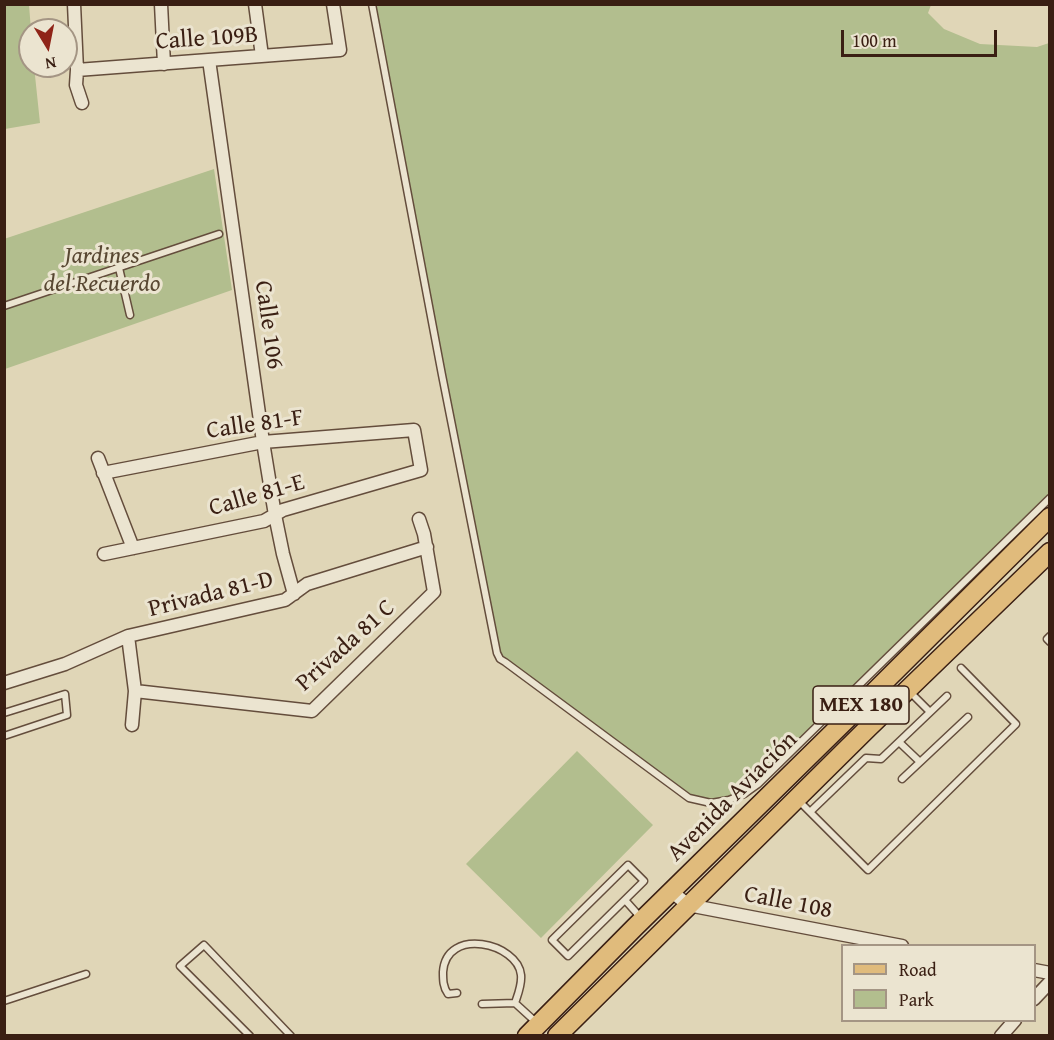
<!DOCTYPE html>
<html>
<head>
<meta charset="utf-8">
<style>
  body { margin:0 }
  #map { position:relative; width:1054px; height:1040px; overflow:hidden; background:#e0d6b7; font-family:"Gentium Book Plus",serif }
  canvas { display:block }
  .frame { position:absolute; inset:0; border:6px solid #3a1f13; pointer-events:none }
  .legend { position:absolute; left:841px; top:944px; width:195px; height:78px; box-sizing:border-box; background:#ebe4d0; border:2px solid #a49584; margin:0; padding:8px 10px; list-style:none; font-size:18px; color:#3a1f13 }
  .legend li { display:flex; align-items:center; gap:12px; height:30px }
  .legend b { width:30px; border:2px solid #a49584 }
  .north { position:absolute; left:18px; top:18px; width:60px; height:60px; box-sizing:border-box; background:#ebe4d0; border:2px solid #a49584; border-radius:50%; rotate:170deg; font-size:16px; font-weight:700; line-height:24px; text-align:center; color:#3a1f13 }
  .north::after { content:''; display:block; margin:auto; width:21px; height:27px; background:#8f2418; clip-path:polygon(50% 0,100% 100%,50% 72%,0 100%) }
  .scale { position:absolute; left:841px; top:30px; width:156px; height:27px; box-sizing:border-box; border:3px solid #3a1f13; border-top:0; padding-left:8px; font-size:18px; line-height:21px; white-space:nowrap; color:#3a1f13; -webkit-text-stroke:4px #ebe4d0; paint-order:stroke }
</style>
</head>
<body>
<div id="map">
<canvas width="1054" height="1040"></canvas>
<div class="frame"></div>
<ul class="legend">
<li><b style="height:8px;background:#e0bb7c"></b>Road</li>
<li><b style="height:16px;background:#b2be8e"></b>Park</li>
</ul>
<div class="north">N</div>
<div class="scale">100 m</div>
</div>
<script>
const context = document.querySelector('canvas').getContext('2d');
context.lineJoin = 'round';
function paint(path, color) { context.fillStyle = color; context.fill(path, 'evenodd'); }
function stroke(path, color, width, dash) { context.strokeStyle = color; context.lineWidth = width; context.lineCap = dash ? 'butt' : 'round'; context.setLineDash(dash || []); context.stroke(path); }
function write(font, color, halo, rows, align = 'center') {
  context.font = font + ' "Gentium Book Plus",serif'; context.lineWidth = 6; context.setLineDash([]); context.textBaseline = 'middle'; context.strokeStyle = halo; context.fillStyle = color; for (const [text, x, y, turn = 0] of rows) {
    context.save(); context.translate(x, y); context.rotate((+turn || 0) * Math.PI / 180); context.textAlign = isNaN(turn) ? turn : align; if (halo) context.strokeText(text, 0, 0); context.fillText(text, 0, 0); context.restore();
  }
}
paint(new Path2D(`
  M5 4 29 5 31 30H30V66H34L40 123 5 129Z
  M374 5H931L928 13 944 29 980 44 1037 47 1049 43V494L767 771C751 786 731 802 708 800 702 799 696 798 689 796L501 658 497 652Z
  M214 169 232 290 5 369 4 239Z
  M577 751 653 825 541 938 466 864Z`), '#b2be8e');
const service = new Path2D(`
  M372 4 442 375 497 653 500 659 505 662 689 798 711 803 729 800 744 794 758 784 1050 498
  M119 268 130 315
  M4 306 219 234
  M1050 636 1047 639 1050 642
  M909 691 930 712
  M4 713 65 694 67 715 4 736
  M899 742 920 762
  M902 779 968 717
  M799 801 868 870 1016 724 961 668
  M810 812 866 758 881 759 947 696
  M628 865 644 881 568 956 552 940Z
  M625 900 642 919
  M457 993 448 994C443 987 443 980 443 972 446 926 518 943 521 975 522 985 518 994 515 1003
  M4 1001 86 974
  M482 1004 515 1003 538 1024
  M250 1036 180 966 204 945 291 1036`);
const minor = new Path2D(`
  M74 4 77 70 76 85 82 103
  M161 4 164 64
  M255 4 262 56
  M209 60 263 442 275 515 283 554 294 594
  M77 70 340 50 333 4
  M98 458 133 548
  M103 473 263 442 414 430 421 470 283 510 264 521 104 554
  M128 636 135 691 132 725
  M4 683 65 664 128 636 285 600 307 584 427 547
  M135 691 312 711 434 592 424 534 419 519
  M671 891 688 905 902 946
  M1034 970 1050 973
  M1034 999 1050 982
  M1001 1036 1015 1020`);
const primary = new Path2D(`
  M527 1036 635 927 852 714 1050 517
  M557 1036 867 729 1050 552`);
stroke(service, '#644d3c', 9);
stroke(minor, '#644d3c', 15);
stroke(primary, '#3a1f13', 21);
stroke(service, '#ebe4d0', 6);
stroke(minor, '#ebe4d0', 12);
stroke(primary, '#e0bb7c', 18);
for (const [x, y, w] of [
  [861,705,96]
]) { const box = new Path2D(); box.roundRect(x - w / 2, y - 19, w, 38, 4.5); context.fillStyle = '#ebe4d0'; context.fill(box); stroke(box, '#3a1f13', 1.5); }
write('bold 22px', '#3a1f13', null, [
  ["MEX 180",861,705]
]);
write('24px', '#3a1f13', '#ebe4d0', [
  ["Calle 109B",207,39,-4],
  ["Calle 106",268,325,82],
  ["Calle 81-F",255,425,-8],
  ["Calle 81-E",257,496,-16],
  ["Privada 81-D",211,595,-14],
  ["Privada 81 C",346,646,-42],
  ["Avenida Aviación",733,797,-45],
  ["Calle 108",788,903,11]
]);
write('italic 24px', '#584732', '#ebe4d0', [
  ["Jardines",102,257],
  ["del Recuerdo",102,285]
]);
</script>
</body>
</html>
